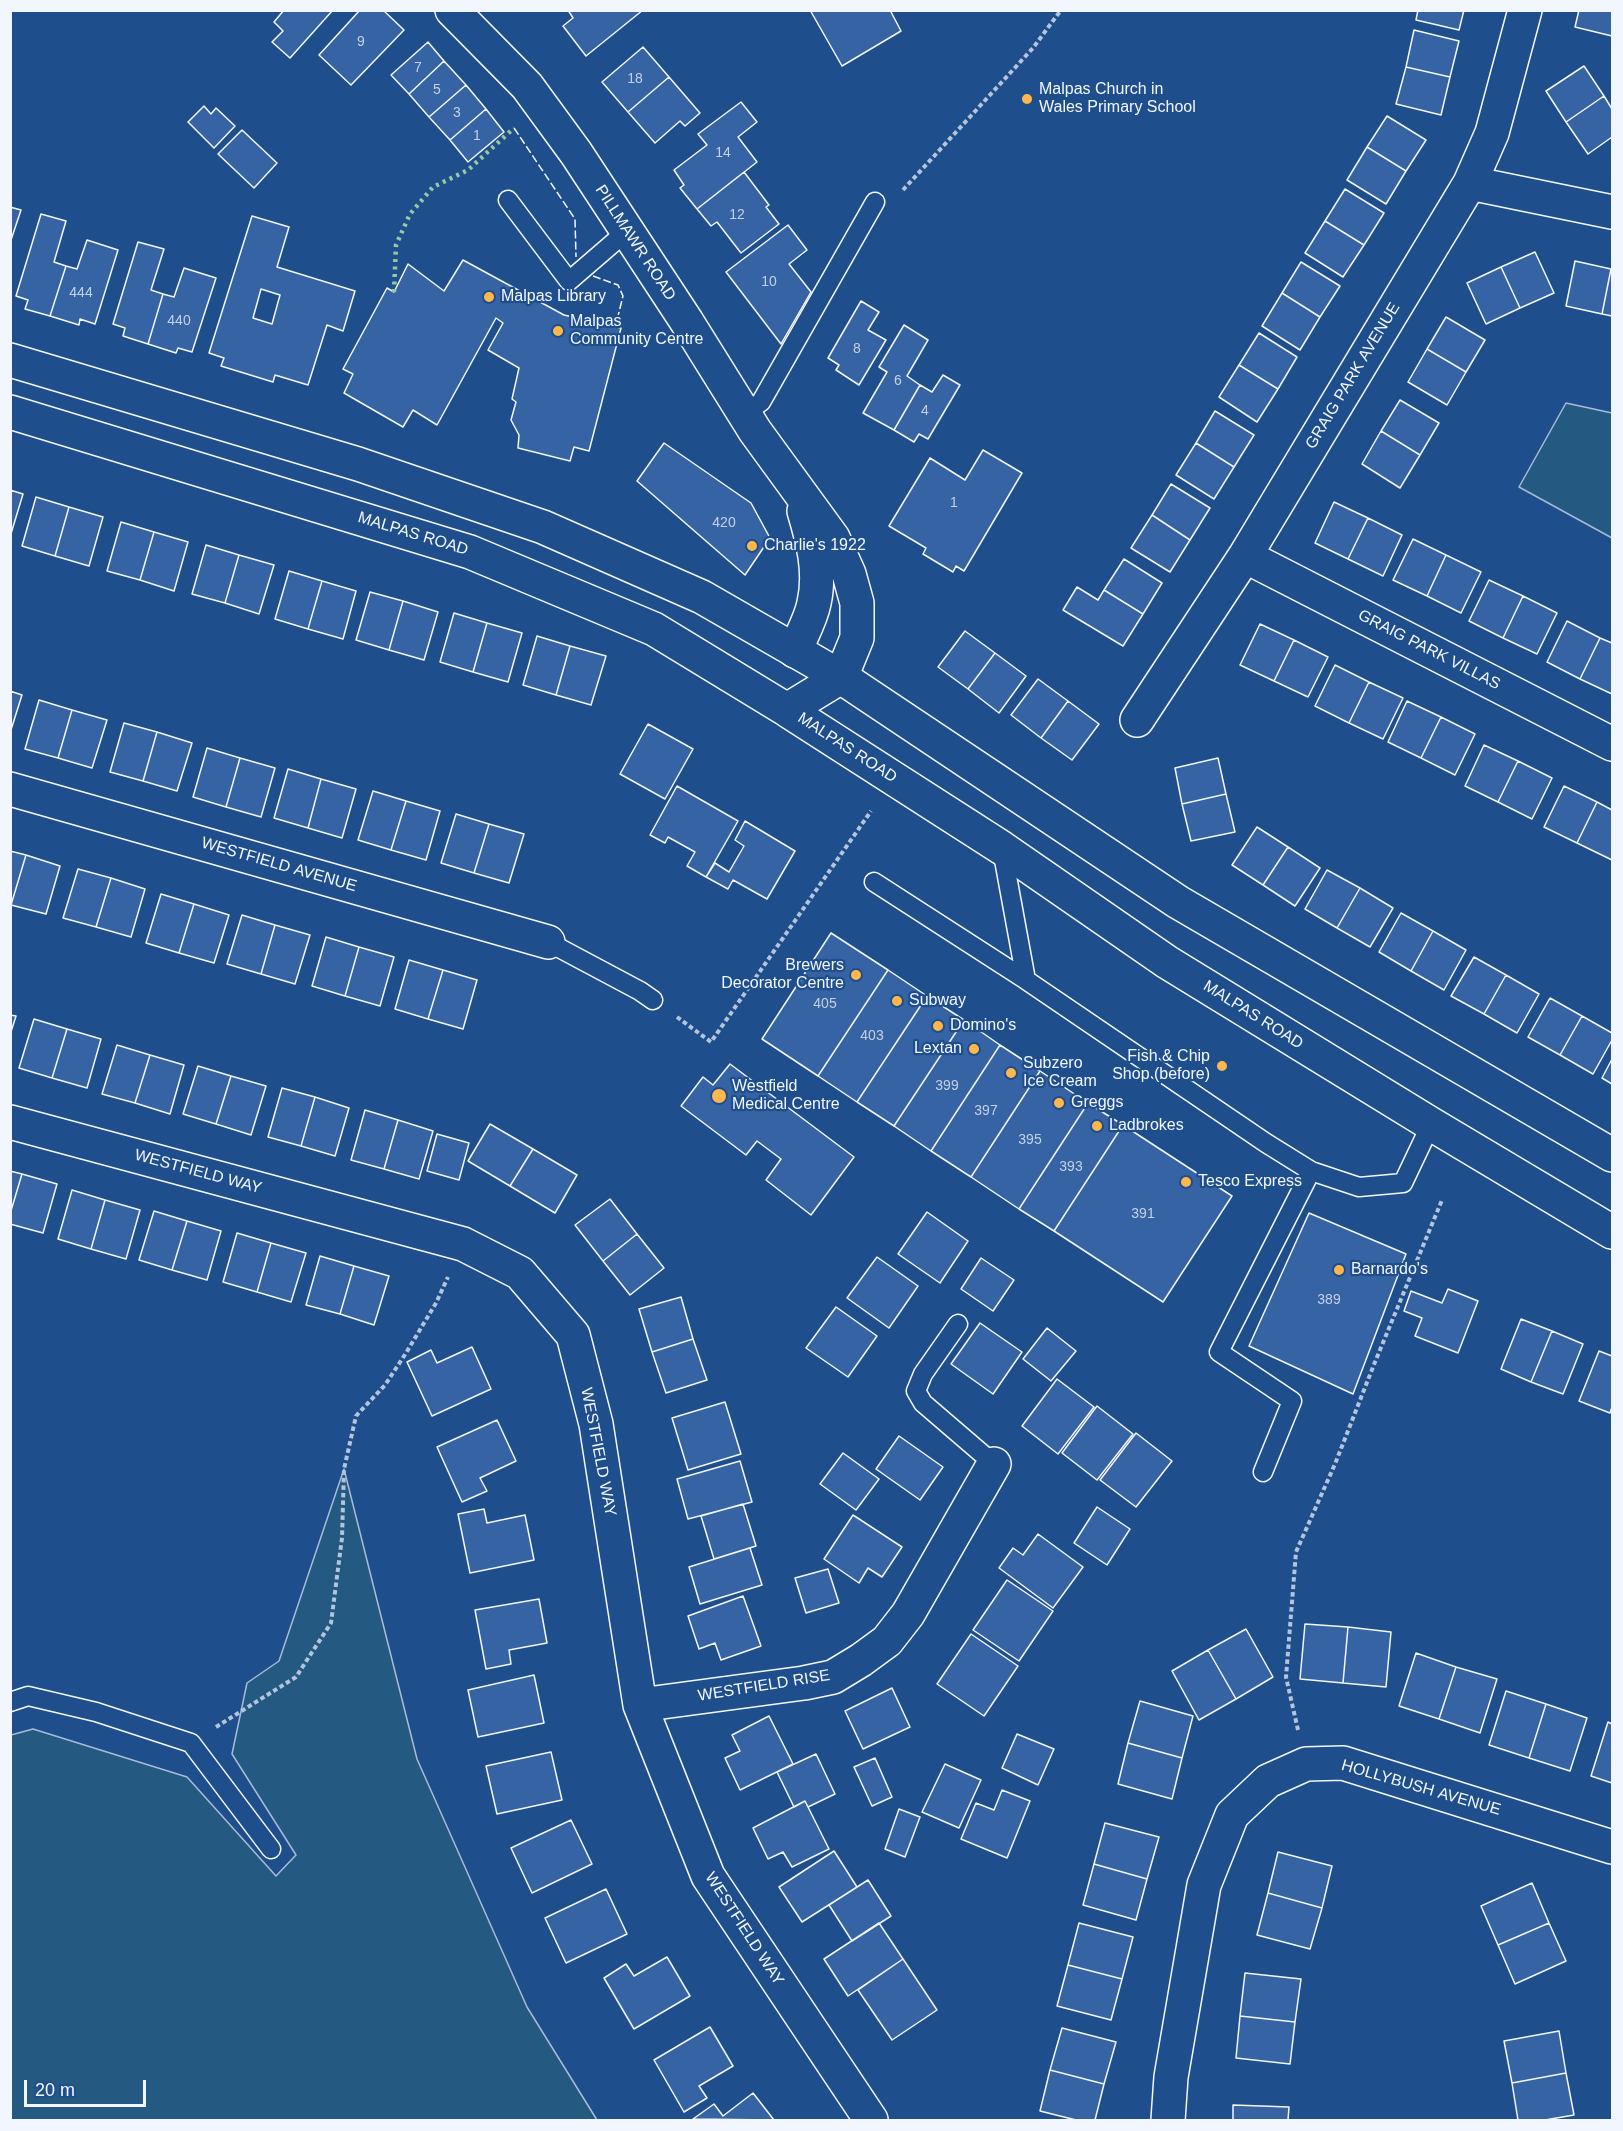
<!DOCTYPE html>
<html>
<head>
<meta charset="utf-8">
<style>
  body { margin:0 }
  #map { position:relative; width:1623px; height:2131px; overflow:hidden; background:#1f4e8c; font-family:Arial,sans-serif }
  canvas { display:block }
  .frame { position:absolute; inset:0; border:12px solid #f2f6ff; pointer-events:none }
  .scale { position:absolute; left:24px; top:2080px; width:122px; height:27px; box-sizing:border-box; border:3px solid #f2f6ff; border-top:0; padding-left:8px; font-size:18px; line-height:21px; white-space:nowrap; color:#f2f6ff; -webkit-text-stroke:4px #1f4e8c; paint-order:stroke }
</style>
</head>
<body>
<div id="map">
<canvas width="1623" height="2131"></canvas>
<div class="frame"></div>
<div class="scale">20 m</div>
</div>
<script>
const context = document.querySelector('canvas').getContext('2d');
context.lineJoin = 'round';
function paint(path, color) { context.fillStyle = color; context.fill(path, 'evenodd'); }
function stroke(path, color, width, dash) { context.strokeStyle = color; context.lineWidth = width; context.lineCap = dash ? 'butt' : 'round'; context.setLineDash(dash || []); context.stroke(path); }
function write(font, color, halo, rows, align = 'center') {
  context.font = font + ' Arial,sans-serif'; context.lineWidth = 4.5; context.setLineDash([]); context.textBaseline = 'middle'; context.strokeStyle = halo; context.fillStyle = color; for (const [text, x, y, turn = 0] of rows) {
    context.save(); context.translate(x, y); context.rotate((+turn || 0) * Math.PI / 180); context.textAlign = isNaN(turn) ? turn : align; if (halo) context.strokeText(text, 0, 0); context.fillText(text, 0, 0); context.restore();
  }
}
const green = new Path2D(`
  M1566 403 1612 413V538L1519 487Z
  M344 1469 417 1759 527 2007 597 2120H11V1735L33 1729 187 1777 276 1876 296 1855 232 1754 247 1683 279 1661Z`);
paint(green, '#245a82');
stroke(green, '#a8bbd7', 1.5);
const building = new Path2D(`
  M284 10H333L290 58 272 42 283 31 274 22Z
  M360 10H383L404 30 351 85 319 55Z
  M568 10H643L586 56 563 26 573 18Z
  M810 10H890L901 31 842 66Z
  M1418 10H1464L1459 30 1416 20Z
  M1579 10H1612V36L1575 27Z
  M1414 30 1459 41 1450 77 1406 67Z
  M428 42 444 61 409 94 391 75Z
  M643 47 669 77 628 112 602 82Z
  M444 61 466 85 429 117 409 94Z
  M1584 66 1604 96 1566 122 1546 91Z
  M1406 67 1450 77 1441 115 1396 104Z
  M669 77 700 113 685 126 680 121 655 143 628 112Z
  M466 85 486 109 450 140 429 117Z
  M1604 96 1612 109V137L1588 154 1566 122Z
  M741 102 757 122 738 137 757 162 697 209 680 188 684 185 674 170 707 145 698 134Z
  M204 106 211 114 216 108 235 126 214 148 188 122Z
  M486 109 504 132 468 162 450 140Z
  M1387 116 1426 140 1406 171 1367 147Z
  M242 130 277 163 254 188 218 154Z
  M1367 147 1406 171 1386 204 1347 180Z
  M744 172 769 205 766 207 779 224 741 253 717 222 711 226 697 209Z
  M1345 189 1384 213 1364 245 1325 221Z
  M10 207 21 210 10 243Z
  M41 214 66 221 54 262 66 266 50 316 25 309 28 300 16 296Z
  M252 216 289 227 277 267 355 291 343 331 327 325 308 385 275 375 273 382 221 366 224 358 209 353ZM261 289 280 295 272 324 253 318Z
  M1325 221 1364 245 1343 277 1305 253Z
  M788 225 807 250 789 264 811 292 781 344 726 272Z
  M87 240 118 250 95 324 80 319 79 325 50 316 66 266 77 269Z
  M138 242 164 249 151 290 163 294 148 344 123 336 125 328 113 324Z
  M1535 252 1554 293 1520 308 1501 267Z
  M463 260 564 315 621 328 589 451 574 447 570 461 518 448 519 435 511 420 516 402 512 399 519 368 488 350 503 323 496 318 437 425 413 410 403 427 344 393 353 374 343 369 387 288 394 292 408 264 444 291Z
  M1575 261 1611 269 1602 314 1566 306Z
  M1301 262 1340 286 1320 317 1282 293Z
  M1501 267 1520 308 1486 324 1467 283Z
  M184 268 216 278 192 352 178 348 176 353 148 344 163 294 174 297Z
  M1611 269H1612V316L1602 314Z
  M1282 293 1320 317 1300 350 1262 326Z
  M861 301 879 312 868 330 886 340 859 385 836 370 839 365 828 358Z
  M1446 317 1485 340 1466 372 1427 349Z
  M904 325 928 340 907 376 920 385 894 430 863 413 887 372 879 367Z
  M1259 333 1297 357 1278 389 1239 365Z
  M1427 349 1466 372 1447 405 1408 382Z
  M1239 365 1278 389 1257 422 1219 397Z
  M943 375 960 385 928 439 919 434 914 442 894 430 920 385 932 392Z
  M1400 400 1439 423 1420 455 1381 431Z
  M1215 411 1254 435 1234 467 1196 443Z
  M1381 431 1420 455 1400 488 1362 464Z
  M664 443 751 503 770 538 745 575 637 481Z
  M1196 443 1234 467 1214 499 1176 475Z
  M983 450 1022 473 964 571 956 566 953 572 923 554 926 548 889 526 930 458 965 480Z
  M1171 484 1210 508 1190 540 1152 515Z
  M10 490 23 494 10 537Z
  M36 497 69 507 55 556 22 546Z
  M1334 502 1368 518 1348 559 1315 543Z
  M69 507 103 517 89 566 55 556Z
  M1152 515 1190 540 1170 572 1131 548Z
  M1368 518 1402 535 1383 576 1348 559Z
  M121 522 154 532 140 580 107 571Z
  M154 532 188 542 174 591 140 580Z
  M1413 539 1446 555 1427 596 1393 580Z
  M206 545 239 555 225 603 192 594Z
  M239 555 274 565 259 614 225 603Z
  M1446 555 1481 572 1461 613 1427 596Z
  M1124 559 1162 583 1143 614 1104 590Z
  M289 571 322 581 308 629 275 619Z
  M1489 580 1523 596 1503 638 1469 621Z
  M322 581 356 591 343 639 308 629Z
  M1077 587 1098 600 1104 590 1143 614 1123 646 1063 610Z
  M370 592 403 601 389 650 356 640Z
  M1523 596 1557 613 1537 654 1503 638Z
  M403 601 438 612 424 660 389 650Z
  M454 613 487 623 473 672 440 662Z
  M1567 621 1600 638 1580 679 1547 662Z
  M487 623 522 633 508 682 473 672Z
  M1260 624 1294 640 1274 681 1240 665Z
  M965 631 995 653 968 689 938 667Z
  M537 636 570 646 556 695 523 685Z
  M1600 638 1612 643V694L1580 679Z
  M1294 640 1328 657 1308 697 1274 681Z
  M570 646 606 656 591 705 556 695Z
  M995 653 1026 676 999 713 968 689Z
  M1335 665 1369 682 1349 723 1315 706Z
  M1038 679 1068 701 1041 738 1011 715Z
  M1369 682 1403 698 1383 739 1349 723Z
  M10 691 22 695 10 733Z
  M39 700 72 710 58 758 25 749Z
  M1068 701 1099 724 1072 760 1041 738Z
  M1407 701 1441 717 1421 758 1388 742Z
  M72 710 107 720 92 768 58 758Z
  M1441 717 1475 734 1455 775 1421 758Z
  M124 723 157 732 143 781 110 772Z
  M648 724 693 749 665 799 620 774Z
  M157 732 192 743 177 791 143 781Z
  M1484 745 1518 761 1498 802 1465 786Z
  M207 748 240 758 226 807 193 797Z
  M240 758 275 768 261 817 226 807Z
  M1218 758 1226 794 1182 804 1175 768Z
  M1518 761 1552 778 1532 819 1498 802Z
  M288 769 321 779 308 828 274 818Z
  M321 779 356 789 342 838 308 828Z
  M677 786 738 821 706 877 687 866 695 852 668 837 665 843 650 835Z
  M1564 786 1597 802 1577 843 1544 827Z
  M373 791 406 801 391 850 358 840Z
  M1226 794 1235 832 1191 841 1182 804Z
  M406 801 440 811 426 860 391 850Z
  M1597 802 1612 810V860L1577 843Z
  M456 814 489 824 474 873 441 863Z
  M745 821 795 851 767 899 733 880 728 889 706 877 715 863 729 872 744 846 735 840Z
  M489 824 524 834 509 883 474 873Z
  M1257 827 1288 847 1263 885 1232 865Z
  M1288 847 1320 868 1295 906 1263 885Z
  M10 851 26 855 11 905 10 904Z
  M26 855 60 866 46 914 11 905Z
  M78 869 111 878 96 927 63 918Z
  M1327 870 1360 888 1337 928 1305 909Z
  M111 878 145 889 131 937 96 927Z
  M1360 888 1393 908 1370 947 1337 928Z
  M161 894 194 904 179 953 146 943Z
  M194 904 229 915 214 963 179 953Z
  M1401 913 1433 931 1411 971 1379 952Z
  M242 915 275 925 261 974 227 964Z
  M275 925 310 935 295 984 261 974Z
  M1433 931 1466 950 1444 990 1411 971Z
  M831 933 888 970 818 1076 762 1039Z
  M326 937 359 947 345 996 312 986Z
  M359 947 394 957 380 1006 345 996Z
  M1474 957 1506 975 1484 1014 1451 996Z
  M409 960 443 970 428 1019 395 1009Z
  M443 970 477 980 463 1029 428 1019Z
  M888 970 927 996 857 1102 818 1076Z
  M1506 975 1539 994 1517 1033 1484 1014Z
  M927 996 964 1020 894 1126 857 1102Z
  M1550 998 1582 1016 1560 1055 1528 1037Z
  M10 1015 16 1016 10 1035Z
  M1582 1016 1612 1033V1040L1593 1074 1560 1055Z
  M34 1019 67 1029 52 1078 19 1068Z
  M964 1020 1000 1045 931 1151 894 1126Z
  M67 1029 101 1039 87 1088 52 1078Z
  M117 1045 150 1055 135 1103 102 1094Z
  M1000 1045 1040 1071 971 1177 931 1151Z
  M150 1055 184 1065 170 1114 135 1103Z
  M1612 1059V1084L1602 1078Z
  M730 1064 854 1157 811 1215 766 1180 781 1159 757 1141 746 1155 681 1106 703 1077 713 1085Z
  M198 1066 231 1076 216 1124 183 1114Z
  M1040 1071 1088 1103 1019 1209 971 1177Z
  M231 1076 266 1086 251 1135 216 1124Z
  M282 1088 315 1097 301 1146 268 1137Z
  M315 1097 349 1108 335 1156 301 1146Z
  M1088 1103 1123 1125 1054 1231 1019 1209Z
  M365 1110 398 1120 384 1169 351 1160Z
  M398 1120 433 1131 419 1179 384 1169Z
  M490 1124 533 1149 510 1186 468 1161Z
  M1123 1125 1232 1196 1163 1302 1054 1231Z
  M437 1134 469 1143 459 1180 427 1171Z
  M533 1149 577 1175 555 1213 510 1186Z
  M10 1171 22 1174 10 1214Z
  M22 1174 57 1184 43 1233 10 1224V1214Z
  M72 1190 105 1200 91 1249 58 1239Z
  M610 1199 637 1234 603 1261 575 1225Z
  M105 1200 140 1210 126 1259 91 1249Z
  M154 1211 187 1221 172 1270 139 1260Z
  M927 1212 968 1241 940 1283 898 1254Z
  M1309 1213 1406 1254 1353 1394 1249 1346Z
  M187 1221 221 1231 207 1280 172 1270Z
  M237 1233 271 1243 257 1292 223 1282Z
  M637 1234 664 1268 630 1295 603 1261Z
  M271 1243 306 1253 291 1302 257 1292Z
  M320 1256 354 1266 340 1314 306 1305Z
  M877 1257 918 1286 889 1328 847 1298Z
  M981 1258 1014 1280 993 1311 961 1289Z
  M354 1266 389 1276 374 1325 340 1314Z
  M1448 1289 1478 1301 1458 1353 1415 1336 1422 1318 1404 1311 1411 1291 1442 1303Z
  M681 1297 693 1339 652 1352 639 1309Z
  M836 1307 877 1336 848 1377 806 1348Z
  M1521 1319 1552 1331 1531 1382 1501 1369Z
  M980 1323 1022 1352 993 1394 951 1364Z
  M1047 1328 1076 1351 1051 1381 1023 1359Z
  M1552 1331 1583 1344 1563 1394 1531 1382Z
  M693 1339 707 1380 666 1393 652 1352Z
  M472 1347 491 1389 432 1416 407 1362 431 1350 437 1363Z
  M1599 1351 1612 1356V1407L1610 1413 1579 1401Z
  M1057 1379 1094 1407 1058 1454 1022 1426Z
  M725 1402 741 1454 688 1470 672 1418Z
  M1097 1406 1133 1434 1097 1480 1062 1453Z
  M497 1420 516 1461 480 1478 487 1491 462 1502 437 1447Z
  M1136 1433 1172 1461 1136 1507 1100 1480Z
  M899 1436 943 1467 920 1500 876 1469Z
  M843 1453 879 1479 856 1510 820 1484Z
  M740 1461 752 1502 688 1519 677 1479Z
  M743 1504 756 1546 714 1559 701 1516Z
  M1097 1507 1130 1529 1107 1565 1074 1543Z
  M484 1509 487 1523 525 1515 534 1560 470 1573 458 1514Z
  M853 1515 902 1547 882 1577 868 1568 859 1583 824 1559Z
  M1038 1534 1083 1567 1053 1608 999 1568 1013 1548 1023 1555Z
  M750 1548 762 1585 700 1604 689 1567Z
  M828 1569 839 1603 806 1613 795 1578Z
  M1007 1580 1053 1611 1019 1661 973 1630Z
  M743 1596 761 1646 721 1660 715 1643 699 1649 688 1616Z
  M539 1599 547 1643 509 1650 511 1664 486 1669 475 1610Z
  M1305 1624 1348 1627 1343 1683 1300 1679Z
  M1348 1627 1391 1632 1386 1687 1343 1683Z
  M1246 1629 1273 1677 1236 1699 1208 1650Z
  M971 1634 1018 1666 984 1716 937 1684Z
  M1208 1650 1236 1699 1199 1720 1172 1671Z
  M1416 1653 1456 1667 1439 1719 1399 1706Z
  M1456 1667 1497 1679 1480 1733 1439 1719Z
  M534 1675 544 1723 478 1737 468 1690Z
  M892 1688 910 1727 863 1749 845 1711Z
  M1506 1691 1546 1704 1529 1758 1489 1745Z
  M1140 1701 1193 1716 1182 1758 1128 1743Z
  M1546 1704 1587 1718 1570 1771 1529 1758Z
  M769 1716 793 1764 740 1790 725 1758 740 1751 732 1735Z
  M1608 1722 1612 1724V1783L1591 1776Z
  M1017 1734 1054 1749 1038 1785 1002 1768Z
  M1128 1743 1182 1758 1172 1799 1118 1784Z
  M551 1752 562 1800 497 1814 486 1766Z
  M816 1754 835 1794 808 1807 805 1801 794 1807 777 1772Z
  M875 1758 892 1797 872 1806 854 1767Z
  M945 1764 981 1780 959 1828 922 1812Z
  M1002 1790 1030 1801 1007 1858 961 1839 976 1803 994 1810Z
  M805 1801 829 1849 792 1867 783 1852 768 1859 753 1828Z
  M899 1809 920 1817 905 1857 885 1849Z
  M571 1820 592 1864 532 1893 511 1848Z
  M1105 1823 1159 1837 1147 1879 1094 1864Z
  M834 1851 857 1887 802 1922 779 1887Z
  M1278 1852 1332 1866 1322 1908 1268 1893Z
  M1094 1864 1147 1879 1136 1920 1083 1905Z
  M868 1880 891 1916 852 1941 829 1905Z
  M1532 1883 1549 1923 1498 1945 1481 1906Z
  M606 1889 627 1934 566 1963 545 1918Z
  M1268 1893 1322 1908 1310 1949 1257 1935Z
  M879 1923 903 1959 848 1996 824 1959Z
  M1079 1923 1133 1937 1122 1979 1068 1965Z
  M1549 1923 1566 1961 1515 1984 1498 1945Z
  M667 1957 690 1996 634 2029 604 1978 626 1964 634 1976Z
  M903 1959 937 2010 892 2040 858 1990Z
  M1068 1965 1122 1979 1111 2020 1057 2006Z
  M1245 1973 1301 1979 1295 2022 1240 2016Z
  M1240 2016 1295 2022 1290 2064 1236 2058Z
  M710 2027 733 2066 699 2086 707 2098 684 2112 654 2060Z
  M1062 2028 1116 2042 1104 2084 1050 2070Z
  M1559 2031 1566 2073 1512 2083 1504 2041Z
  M1050 2070 1104 2084 1095 2120H1076L1040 2111Z
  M1566 2073 1574 2115 1545 2120H1518L1512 2083Z
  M753 2093 774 2120 693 2119 714 2104 723 2116Z
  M1233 2105 1289 2107 1288 2120H1233Z`);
paint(building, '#3563a3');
stroke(building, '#f2f6ff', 1.5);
const lane = new Path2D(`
  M508 200 569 281 627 231
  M744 414 761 402 875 202
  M1002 849 1026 980
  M874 882 1026 980 1266 1143 1311 1171 1359 1187 1403 1183 1431 1124
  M548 942 640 991 653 1000
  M958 1324 923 1374 916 1391 923 1403 994 1464
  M1263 1472 1292 1401 1219 1352 1311 1171
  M10 1702 28 1696 96 1712 191 1743 271 1849`);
const street = new Path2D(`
  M1470 183 1612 212
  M1245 556 1612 744
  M1137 720 1245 556 1470 183 1492 133 1525 10
  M10 789 548 942
  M10 1122 463 1244 520 1273 573 1335 596 1424 640 1705 708 1876 871 2120
  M640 1705 804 1683 833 1677 861 1660 887 1641 908 1614 994 1464
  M1168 2120 1171 2077 1204 1885 1232 1815 1268 1781 1306 1764 1343 1763 1612 1847`);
const secondary = new Path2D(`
  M452 10 527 86 576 153 687 322 755 431 833 538 849 574 857 603V638L841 677
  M795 651C801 636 811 619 814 603 821 572 813 541 804 511`);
const primary = new Path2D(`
  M10 360 358 464 543 527 702 597 841 677 1178 902 1612 1155
  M10 412 470 552 654 629 787 710 1002 848 1167 962 1431 1124 1612 1232
  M787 710 841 677`);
stroke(lane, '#f2f6ff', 21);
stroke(street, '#f2f6ff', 36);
stroke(secondary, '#f2f6ff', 36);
stroke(primary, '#f2f6ff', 36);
stroke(new Path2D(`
  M903 190 1033 48 1061 10
  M677 1017 711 1042 871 811
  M216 1727 296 1677 331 1623 342 1538 344 1469 356 1416 385 1385 406 1353 436 1303 448 1277
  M1298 1730 1286 1677 1296 1552 1335 1464 1375 1362 1442 1200`), '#b3c4dc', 4, [4.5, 3]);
stroke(lane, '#1f4e8c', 18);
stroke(street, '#1f4e8c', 33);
stroke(secondary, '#1f4e8c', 33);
stroke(primary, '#1f4e8c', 33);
stroke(new Path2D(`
  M394 292 396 245 410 214 433 187 468 170 514 128`), '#97c8a6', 4.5, [3, 4.5]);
stroke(new Path2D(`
  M514 128 575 219 576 257
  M593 276 618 285 623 296 615 328`), '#f2f6ff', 1.5, [8, 3]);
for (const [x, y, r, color] of [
  [1027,99,6,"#ffb74d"],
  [489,297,6,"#ffb74d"],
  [558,331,6,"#ffb74d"],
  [752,546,6,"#ffb74d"],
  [856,975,6,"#ffb74d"],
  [897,1001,6,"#ffb74d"],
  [938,1026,6,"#ffb74d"],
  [974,1049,6,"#ffb74d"],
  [1222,1066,6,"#ffb74d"],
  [1011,1073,6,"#ffb74d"],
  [719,1096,8,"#ffb74d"],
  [1059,1103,6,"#ffb74d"],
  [1097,1126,6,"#ffb74d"],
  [1186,1182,6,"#ffb74d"],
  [1339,1270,6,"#ffb74d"]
]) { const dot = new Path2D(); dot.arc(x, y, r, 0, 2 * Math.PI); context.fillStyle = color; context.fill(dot); stroke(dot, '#1f4e8c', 2); }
write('14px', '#c3d1e8', null, [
  ["9",361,42],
  ["7",418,68],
  ["18",635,79],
  ["5",437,90],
  ["3",457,113],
  ["1",477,136],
  ["14",723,153],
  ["12",737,215],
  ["10",769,282],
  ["444",81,293],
  ["440",179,321],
  ["8",857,349],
  ["6",898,381],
  ["4",925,411],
  ["1",954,503],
  ["420",724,523],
  ["405",825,1004],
  ["403",872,1036],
  ["399",947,1086],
  ["397",986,1111],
  ["395",1030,1140],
  ["393",1071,1167],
  ["391",1143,1214],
  ["389",1329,1300]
]);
write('16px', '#f2f6ff', '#1f4e8c', [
  ["Malpas Church in",1039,90],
  ["Wales Primary School",1039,108],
  ["Malpas Library",501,297],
  ["Malpas",570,322],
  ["Community Centre",570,340],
  ["Charlie's 1922",764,546],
  ["Brewers",844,966,"right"],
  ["Decorator Centre",844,984,"right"],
  ["Subway",909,1001],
  ["Domino's",950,1026],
  ["Lextan",962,1049,"right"],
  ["Fish & Chip",1210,1057,"right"],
  ["Shop (before)",1210,1075,"right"],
  ["Subzero",1023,1064],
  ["Ice Cream",1023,1082],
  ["Westfield",732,1087],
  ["Medical Centre",732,1105],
  ["Greggs",1071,1103],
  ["Ladbrokes",1109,1126],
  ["Tesco Express",1198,1182],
  ["Barnardo's",1351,1270]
], 'left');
write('16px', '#f2f6ff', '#1f4e8c', [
  ["PILLMAWR ROAD",635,243,57],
  ["GRAIG PARK AVENUE",1353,376,-59],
  ["MALPAS ROAD",413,534,17],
  ["GRAIG PARK VILLAS",1429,650,27],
  ["MALPAS ROAD",847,748,33],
  ["WESTFIELD AVENUE",279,865,16],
  ["MALPAS ROAD",1253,1015,32],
  ["WESTFIELD WAY",198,1172,15],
  ["WESTFIELD WAY",598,1452,79],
  ["WESTFIELD RISE",764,1686,-9],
  ["HOLLYBUSH AVENUE",1421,1788,16],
  ["WESTFIELD WAY",744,1929,57]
]);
</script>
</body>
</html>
